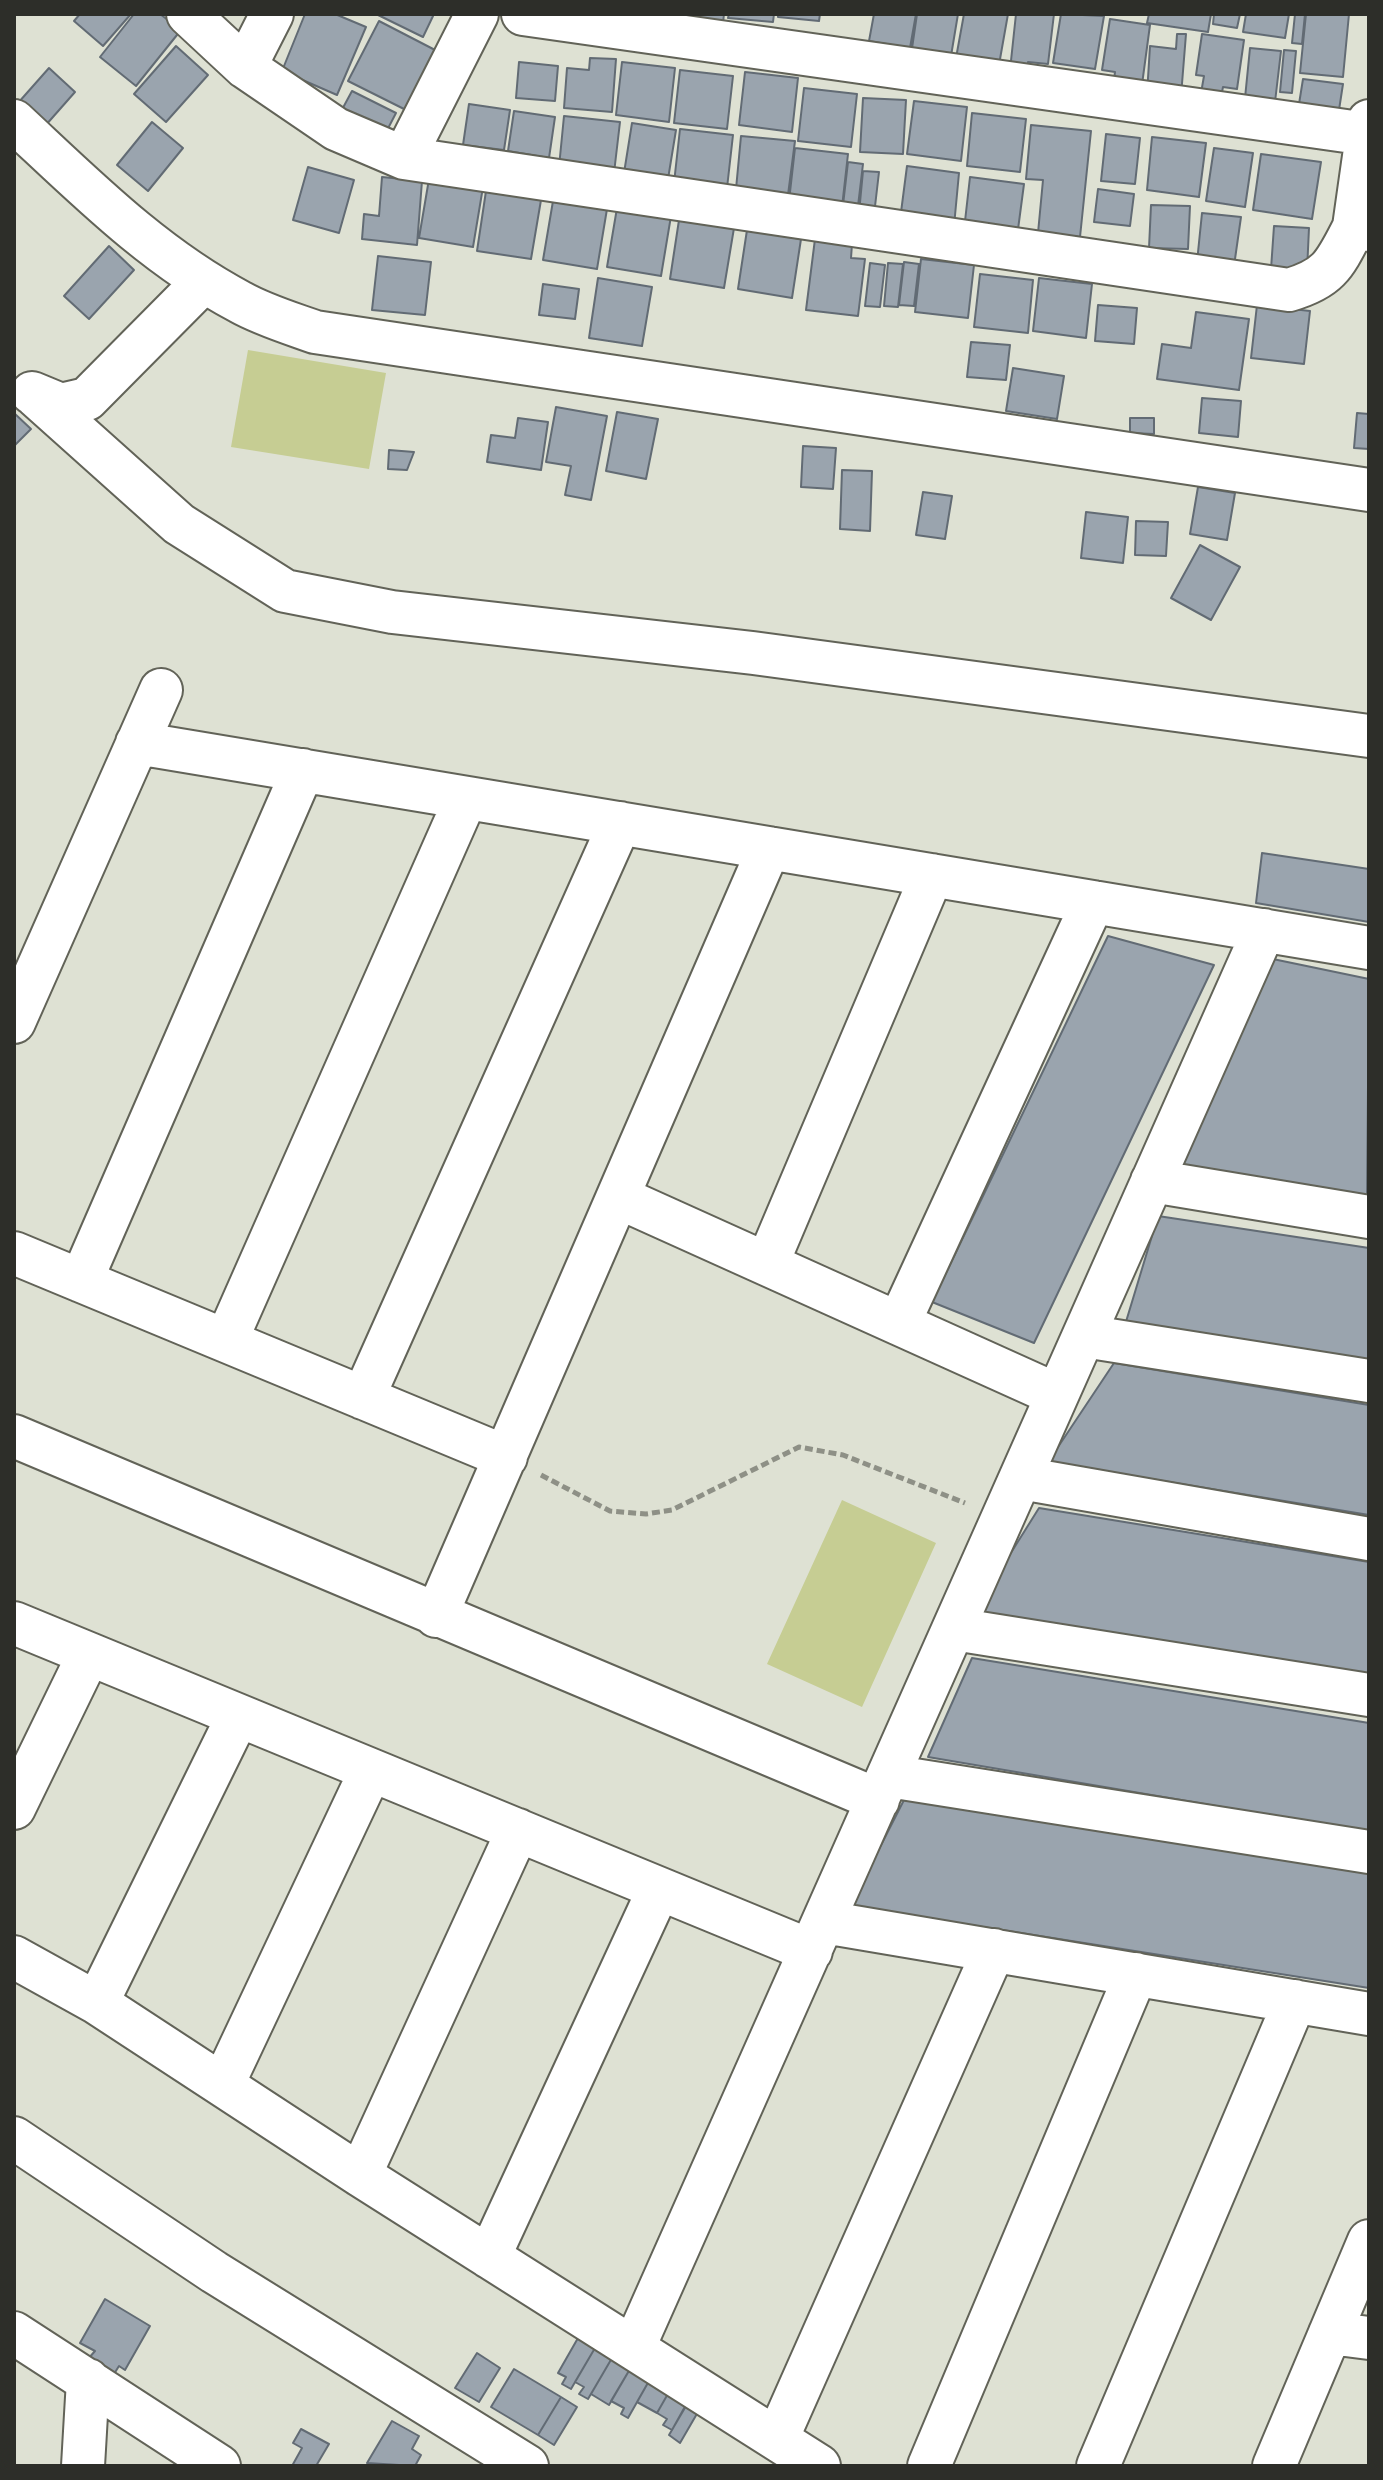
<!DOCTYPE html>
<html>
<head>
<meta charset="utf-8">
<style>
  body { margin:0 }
  #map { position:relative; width:1383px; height:2480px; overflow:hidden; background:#dee1d3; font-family:Lora,serif }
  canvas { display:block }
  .frame { position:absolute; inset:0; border:16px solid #2d2e29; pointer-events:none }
</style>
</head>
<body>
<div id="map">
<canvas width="1383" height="2480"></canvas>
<div class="frame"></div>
</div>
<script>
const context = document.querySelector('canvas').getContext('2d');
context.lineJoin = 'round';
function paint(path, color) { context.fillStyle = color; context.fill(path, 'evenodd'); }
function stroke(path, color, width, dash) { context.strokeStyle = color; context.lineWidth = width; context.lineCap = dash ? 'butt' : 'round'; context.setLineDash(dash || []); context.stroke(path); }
paint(new Path2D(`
  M248 350 386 373 369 469 231 447Z
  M842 1500 936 1543 862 1707 767 1664Z`), '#c6cd93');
const building = new Path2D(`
  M80 14H131L103 46 74 21Z
  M134 14H160L181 30 136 86 100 57Z
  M305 14H335L366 27 337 95 282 71Z
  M376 14H434L423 37Z
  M676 14H724L723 23 674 31Z
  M729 14H774L773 22 728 18Z
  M778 14H820L819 21 778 17Z
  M874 14H916L910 48 869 41Z
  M917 14H958L949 68 910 62Z
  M964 14H1008L997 76 954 69Z
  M1016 14H1054L1048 64 1028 62 1027 72 1010 70Z
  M1061 14 1104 16 1095 69 1053 63Z
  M1149 14H1211L1208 32 1147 23Z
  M1214 14H1240L1237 28 1213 24Z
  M1246 14H1289L1285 38 1243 32Z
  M1295 14H1305L1302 44 1292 43Z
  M1306 14H1349L1343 77 1300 73Z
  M1110 19 1150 25 1141 92 1113 87 1115 72 1102 70Z
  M379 21 437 51 406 110 348 81Z
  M1177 34H1186L1181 96 1147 94 1150 46 1176 49Z
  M1202 34 1244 40 1237 89 1223 87 1221 97 1201 93 1204 76 1196 75Z
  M176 46 208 75 166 122 134 94Z
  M1250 48 1281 51 1275 102 1245 98Z
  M1284 50 1296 51 1292 93 1280 92Z
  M590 58 616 59 612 112 564 108 567 68 589 70Z
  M519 62 558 66 555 101 516 98Z
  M622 62 675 68 669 122 616 115Z
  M49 68 75 92 45 126 18 103Z
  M680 70 733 76 727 129 674 123Z
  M745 72 798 78 792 132 739 125Z
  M1303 79 1343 84 1339 110 1299 104Z
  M804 88 857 94 851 147 798 141Z
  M352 91 396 113 382 140 338 117Z
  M863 98 906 100 903 154 860 152Z
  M914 101 967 107 961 161 907 154Z
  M469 104 510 110 504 150 463 145Z
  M514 111 555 117 549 158 508 151Z
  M972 113 1026 119 1020 172 967 166Z
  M564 116 620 122 614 173 559 167Z
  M152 122 183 148 148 191 117 165Z
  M632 123 676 130 668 179 624 173Z
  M1031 125 1091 131 1080 237 1038 233 1043 180 1026 179Z
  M680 129 733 135 727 188 674 183Z
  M1106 134 1140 138 1135 184 1101 181Z
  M741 136 795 141 788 195 736 189Z
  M1152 137 1206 143 1199 197 1147 190Z
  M795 148 848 154 842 207 789 201Z
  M1214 148 1253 153 1245 207 1206 201Z
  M1261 154 1321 162 1312 219 1253 210Z
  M848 162 863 164 858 206 843 205Z
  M907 166 959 173 954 226 900 220Z
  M308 167 354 180 339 233 293 220Z
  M863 171 879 172 874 215 859 213Z
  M382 177 422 181 417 245 362 239 364 214 379 216Z
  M970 177 1024 184 1017 237 964 230Z
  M429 179 483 187 473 247 419 238Z
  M1098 189 1134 194 1130 226 1094 222Z
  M486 191 541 200 531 259 477 251Z
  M553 201 607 209 597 269 543 260Z
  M1151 205 1190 206 1188 249 1149 248Z
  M617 208 671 216 661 276 607 267Z
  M1202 213 1241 217 1234 266 1197 262Z
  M679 220 734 228 724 288 670 279Z
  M1274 226 1309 228 1307 271 1271 269Z
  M747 230 801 239 792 298 738 289Z
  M815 239 852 244 851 258 865 259 858 316 806 310Z
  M109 246 134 270 89 319 64 296Z
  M378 256 431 262 425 315 372 310Z
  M921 259 974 265 968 318 915 312Z
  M904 262 919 264 914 306 899 305Z
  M870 263 885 265 880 307 865 306Z
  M888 263 903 264 898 307 884 306Z
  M980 274 1033 280 1028 333 974 327Z
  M598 278 652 287 642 346 589 338Z
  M1039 278 1092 284 1086 338 1033 331Z
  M543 284 579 289 575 319 539 315Z
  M1098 305 1137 308 1134 344 1095 341Z
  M1257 305 1310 311 1304 364 1251 358Z
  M1196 312 1249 319 1239 390 1157 379 1162 344 1191 348Z
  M971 342 1010 345 1006 380 967 377Z
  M1013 368 1064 376 1057 419 1006 411Z
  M1202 398 1241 401 1238 437 1199 433Z
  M556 407 607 416 591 500 565 495 571 466 546 462Z
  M617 412 658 419 646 479 606 471Z
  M14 413 31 429 14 446Z
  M1357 413 1369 414V449L1354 448Z
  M518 418 548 422 541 470 487 462 491 435 515 438Z
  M1130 418H1154V434L1130 433Z
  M803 446 836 448 833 489 801 487Z
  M389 450 414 452 407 470 388 469Z
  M842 470 872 471 870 531 840 529Z
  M1198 487 1235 493 1227 540 1190 534Z
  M923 492 952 496 945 539 916 535Z
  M1086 512 1128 517 1123 563 1081 558Z
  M1136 521 1168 522 1166 556 1135 555Z
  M1200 545 1240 567 1211 620 1171 598Z
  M1262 853 1369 869V922L1256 903Z
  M1108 936 1214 965 1034 1343 932 1302Z
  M1268 958 1369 979 1367 1195 1173 1163Z
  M1158 1216 1369 1248V1362L1125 1325Z
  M1114 1363 1369 1405V1515L1048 1462Z
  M1039 1508 1369 1562V1677L972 1615Z
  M972 1658 1369 1723V1832L928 1757Z
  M905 1798 1369 1873V1988L850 1906Z
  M105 2299 150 2326 125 2370 119 2366 114 2374 88 2359 95 2351 80 2343Z
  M578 2338 595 2348 571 2389 562 2384 566 2377 558 2373Z
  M595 2348 612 2358 588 2399 579 2394 584 2387 575 2382Z
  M477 2353 500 2368 479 2402 455 2388Z
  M612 2358 630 2369 609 2405 591 2394Z
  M514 2369 561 2397 538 2435 491 2407Z
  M630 2369 649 2381 628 2418 621 2414 624 2408 611 2401Z
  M649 2381 669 2392 657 2413 637 2402Z
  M669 2392 687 2403 672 2430 663 2425 667 2419 657 2413Z
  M561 2397 577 2407 554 2445 538 2435Z
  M686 2406 698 2412 680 2443 669 2435Z
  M392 2421 419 2436 412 2449 421 2455 415 2466 367 2463Z
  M301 2429 329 2444 316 2466H292L302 2448 293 2443Z`);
paint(building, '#9aa4ae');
stroke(building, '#626b74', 2);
const minor = new Path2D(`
  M188 14 245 67 336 129 404 158 1289 290C1330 278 1335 264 1354 227L1369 230
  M523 14 1367 134
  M245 67 272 14
  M14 121C85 187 153 256 240 302 263 315 290 323 315 332L1369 490
  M404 158 477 14
  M1354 227 1369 121
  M32 393 61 405 87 399 204 281
  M36 396 179 524 285 591 392 612 753 653 1369 736
  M137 743 1369 948
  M14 1022 161 690
  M1152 1181 1369 1217
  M618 1197 1057 1395
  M14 1253 506 1457
  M767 1264 932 875
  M81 1281 303 770
  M899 1323 1093 902
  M1084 1336 1369 1381
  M226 1341 466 798
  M363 1398 620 823
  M14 1436 878 1800
  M1021 1478 1369 1539
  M436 1616 769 848
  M14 1623 811 1951
  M954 1629 1369 1695
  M889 1776 1369 1852
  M14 1808 89 1654
  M824 1922 1369 2014
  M14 1957 97 2003 360 2175 819 2466
  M97 2003 238 1716
  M223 2084 371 1770
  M14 2138 214 2272 527 2466
  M360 2175 518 1830
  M489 2257 659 1889
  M14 2333 219 2466
  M1330 2333 1369 2338
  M634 2347 1264 930
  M777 2439 994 1950
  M83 2466 88 2380
  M929 2466 1136 1974
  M1098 2466 1295 2001
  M1274 2466 1369 2241`);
stroke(minor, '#626358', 46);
stroke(new Path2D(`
  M541 1475 610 1511 646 1514 672 1510 799 1447 843 1455 965 1503`), '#8e9086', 5, [8, 4]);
stroke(minor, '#fff', 42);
</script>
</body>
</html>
